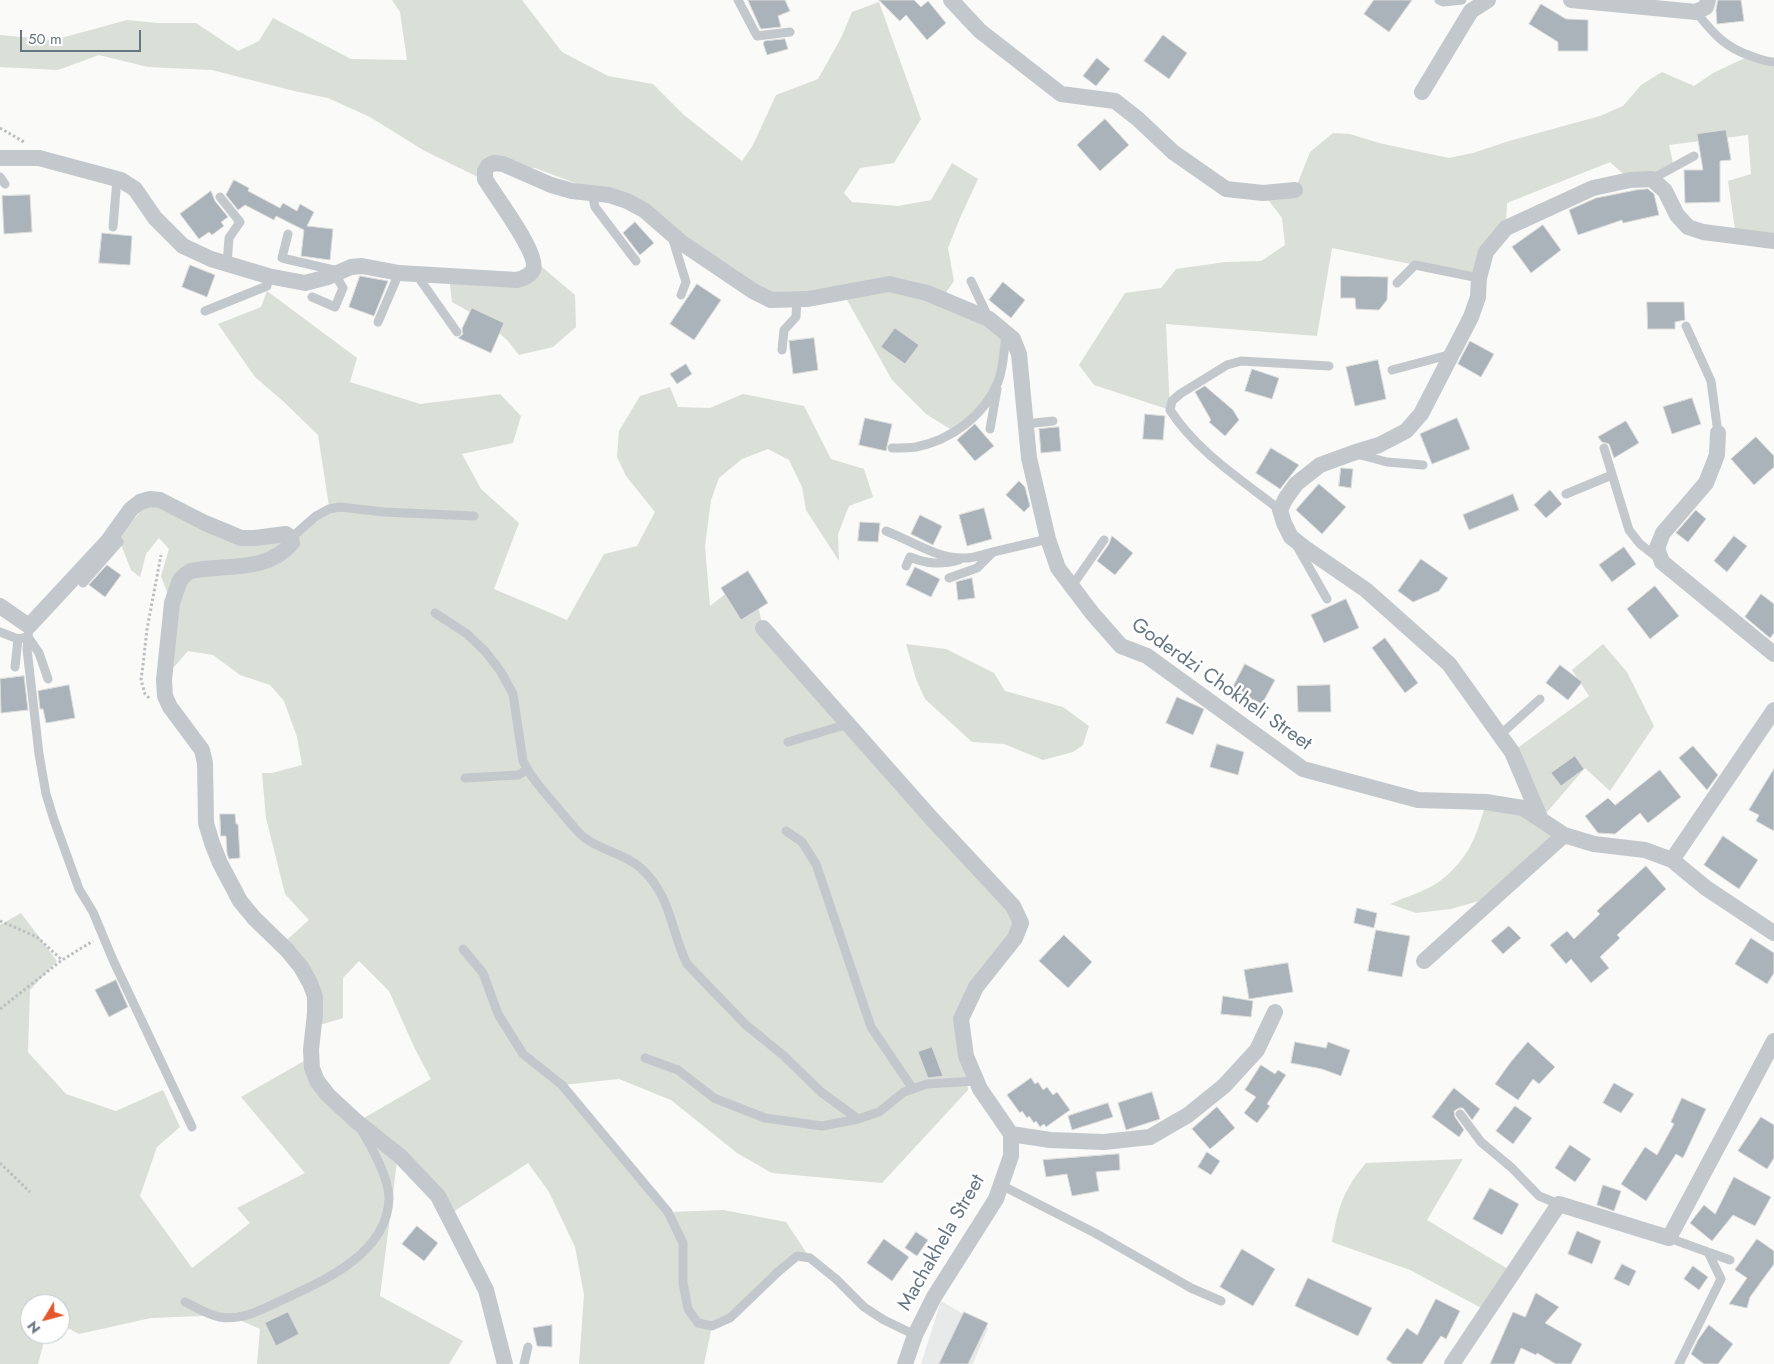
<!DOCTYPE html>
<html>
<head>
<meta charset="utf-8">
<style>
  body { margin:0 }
  #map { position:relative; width:1774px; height:1364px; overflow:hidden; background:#fafaf8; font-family:Jost,sans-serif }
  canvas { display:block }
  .north { position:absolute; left:20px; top:1294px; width:50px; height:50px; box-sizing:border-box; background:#fff; border:1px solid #c1c8cd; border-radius:50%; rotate:233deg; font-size:14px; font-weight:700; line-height:20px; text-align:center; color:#657683 }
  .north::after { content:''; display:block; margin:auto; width:18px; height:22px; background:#e4572e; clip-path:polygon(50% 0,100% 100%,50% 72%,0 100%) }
  .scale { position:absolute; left:20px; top:30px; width:121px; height:22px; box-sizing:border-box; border:2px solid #657683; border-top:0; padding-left:6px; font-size:15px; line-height:18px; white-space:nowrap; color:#657683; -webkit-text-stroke:4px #fff; paint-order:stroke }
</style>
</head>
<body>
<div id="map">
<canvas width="1774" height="1364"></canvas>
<div class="north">N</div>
<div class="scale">50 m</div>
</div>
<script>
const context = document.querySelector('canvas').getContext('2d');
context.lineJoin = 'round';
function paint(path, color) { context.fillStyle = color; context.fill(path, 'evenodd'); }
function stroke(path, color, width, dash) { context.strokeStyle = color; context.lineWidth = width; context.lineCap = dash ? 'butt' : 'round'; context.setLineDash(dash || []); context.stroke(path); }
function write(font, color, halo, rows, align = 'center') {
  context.font = font + ' Jost,sans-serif'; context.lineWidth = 5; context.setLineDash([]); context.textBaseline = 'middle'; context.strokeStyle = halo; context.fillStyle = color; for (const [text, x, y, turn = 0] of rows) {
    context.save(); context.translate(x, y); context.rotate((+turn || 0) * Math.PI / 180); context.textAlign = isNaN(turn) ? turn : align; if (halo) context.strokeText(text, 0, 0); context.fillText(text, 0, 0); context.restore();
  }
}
paint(new Path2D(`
  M941 1301 988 1328 973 1364H921Z`), '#e8e9e9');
paint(new Path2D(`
  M392 0H522L562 52 608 76 653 84 684 115 742 161 753 145 776 95 818 79 841 38 852 12 879 2 921 119 894 163 860 168 844 193 852 202 898 206 931 200 952 163 978 179 960 218 948 248 954 281 942 298 1006 332 1003 364 989 401 955 432 926 414 892 380 842 291 770 295 671 234 591 189 535 168 510 167 493 170 490 183 423 150 370 117 328 98 294 91 212 70 148 67 99 55 58 70 0 67V35L54 40 127 20 157 23H196L238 51 259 41 273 18 351 59 407 60 400 12Z
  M1749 56 1774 62V241L1736 236 1728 181 1751 174 1748 135 1669 145 1673 163 1652 179 1630 180 1610 162 1507 203 1506 228 1479 278 1332 248 1317 336 1166 324 1170 410 1094 385 1079 365 1125 293 1161 288 1176 269 1225 262 1261 261 1285 245 1282 218 1263 193 1295 190 1310 152 1333 133 1350 134 1379 143 1449 158 1473 153 1509 141 1600 116 1623 106 1641 85 1662 72 1694 86 1713 73Z
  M542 267 575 295 576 327 553 347 519 355 507 340 484 320 452 302 449 276 530 278Z
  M267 291 357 358 350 382 420 404 500 394 521 416 513 443 462 454 481 489 519 523 494 589 567 620 604 554 637 546 655 512 626 476 617 457 619 431 640 396 670 387 678 407 710 408 743 394 804 406 831 459 864 469 873 497 849 506 838 534 839 561 806 510 802 487 789 460 768 449 742 459 719 478 711 500 705 546 710 606 751 574 763 628 1021 923 961 1019 968 1090 882 1183 772 1173 737 1153 671 1100 619 1079 562 1085 668 1212 723 1210 786 1222 810 1258 797 1256 752 1297 712 1326 704 1364H579L584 1295 575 1247 549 1192 528 1163 447 1216 399 1146 380 1296 463 1341 449 1364H257L260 1329 228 1315 151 1318 79 1334 60 1324V1304H30V1334H46L38 1364H0V925L21 913 57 961 30 990 28 1052 66 1094 116 1111 163 1090 180 1127 157 1147 140 1196 192 1268 250 1223 237 1208 305 1173 241 1097 311 1057 331 1094 357 1122 431 1079 415 1049 389 991 359 961 343 978V1018L310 1028V1001L295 961 281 945 309 920 285 894 266 818 262 773H272L302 765 297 737 284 701 270 685 240 675 213 655 188 651 166 676 170 600 161 576 169 549 159 538 146 554 140 577 131 570 118 537 149 502 199 528 291 538 329 506 318 435 284 402 255 377 218 324 261 307Z
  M906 644 946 649 994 673 1005 691 1063 707 1089 726 1083 745 1073 752 1043 760 1004 744 972 742 925 699 916 679Z
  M1603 644 1627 672 1654 726 1610 791 1585 768 1541 819 1564 835 1496 896 1451 909 1416 913 1390 904C1405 897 1427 891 1440 881 1469 859 1477 835 1486 802L1540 819 1512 752 1589 696 1572 670Z
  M1463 1159 1427 1220 1513 1272 1487 1311 1410 1270 1332 1242C1338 1208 1343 1190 1366 1163Z`), '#dadfd7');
const building = new Path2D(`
  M748 0H785L790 11 778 16 781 27 761 29Z
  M879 0H914L921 7 928 1 946 23 927 40 906 15 900 21Z
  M1374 0H1412L1389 32 1364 14Z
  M1718 0H1741L1744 21 1717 24 1716 10Z
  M1541 4 1566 19 1588 20V51H1558V42L1529 24Z
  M1163 35 1187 53 1169 79 1144 61Z
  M785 39 788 49 767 55 763 43 765 41Z
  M1097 58 1110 69 1096 86 1083 76Z
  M1105 119 1129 145 1100 171 1077 145Z
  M1726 130 1731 160 1720 161V202L1685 203 1684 170H1703L1697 134Z
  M234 180 249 188 248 191 280 208 283 203 297 211 300 204 314 212 307 226 333 229 330 260 301 256 304 230 276 216 274 220 245 205 238 210 226 195Z
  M1648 189 1654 194 1659 215 1623 223 1622 220 1578 235 1569 210 1596 198 1636 190Z
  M211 191 215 201 228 217 221 222 224 226 212 235 209 232 199 239 180 214Z
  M30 195 32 232 4 234 2 196Z
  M635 222 654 243 640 255 623 233Z
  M1543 225 1561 250 1531 273 1512 247Z
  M102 233 132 236 130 265 99 263Z
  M190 265 215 275 207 297 182 287Z
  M360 276 388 281 374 316 349 307Z
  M1341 276 1388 277 1387 300 1379 310 1356 309 1355 298H1341Z
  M1003 282 1025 300 1011 318 989 300Z
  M697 284 721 300 694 340 670 324Z
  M1647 302H1684L1685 320 1675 322V329H1648Z
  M472 308 504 323 491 353 458 338 463 334 462 329Z
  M895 328 919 345 905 364 881 347Z
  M814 338 818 370 793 374 789 341Z
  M1470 341 1494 354 1481 377 1458 364Z
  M1378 360 1386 399 1355 406 1346 367Z
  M686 364 692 374 677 384 670 374Z
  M1252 369 1279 378 1272 399 1245 391Z
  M1205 386 1233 410 1239 420 1225 436 1209 422 1211 420 1195 392Z
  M1692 398 1701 424 1672 434 1663 407Z
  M1145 414 1165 416 1163 440 1143 439Z
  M865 418 892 424 886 451 859 445Z
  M1457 418 1470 449 1432 464 1420 434Z
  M1626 421 1639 443 1614 458 1609 444 1602 442 1598 437Z
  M975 424 994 446 975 461 957 440Z
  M1059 427 1061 451 1041 453 1039 429Z
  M1756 437 1774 456V467L1754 485 1731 459Z
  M1271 448 1299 465 1280 489 1256 473Z
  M1341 468 1353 469 1351 488 1339 486Z
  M1019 481 1025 487 1030 506 1024 512 1006 495Z
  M1319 484 1346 507 1322 534 1296 510Z
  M1550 490 1562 504 1546 518 1534 505Z
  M1513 494 1519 510 1469 530 1463 515Z
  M984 508 992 539 967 546 959 515Z
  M1696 510 1706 519 1688 542 1676 533Z
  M920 515 942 526 933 545 911 534Z
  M860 522 880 523 878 542 858 541Z
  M1112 536 1133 553 1115 575 1097 561 1109 544Z
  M1734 536 1747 546 1727 572 1714 561Z
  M1624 547 1636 564 1612 582 1599 565Z
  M1421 559 1448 578 1439 591 1413 602 1398 591Z
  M107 565 121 575 105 597 89 585Z
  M915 567 940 579 931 597 906 585Z
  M748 571 768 603 741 620 721 588Z
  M972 578 975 598 958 600 956 582Z
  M1655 586 1679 616 1650 639 1627 609Z
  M1761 594 1774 604V633L1770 638 1745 617Z
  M1346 599 1359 628 1324 643 1311 615Z
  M1385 638 1418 683 1405 693 1372 648Z
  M1245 664 1275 680 1262 704 1232 689Z
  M1560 665 1582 682 1568 700 1546 683Z
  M24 676 28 710 1 713 0 679Z
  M69 685 75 718 46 723 43 709H40L38 691Z
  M1330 685 1331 712H1298L1297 686Z
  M1177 697 1204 709 1193 735 1166 723Z
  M1217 744 1244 752 1238 775 1210 767Z
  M1693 746 1718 775 1707 790 1679 758Z
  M1575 756 1584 769 1561 786 1551 773Z
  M1774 769V831L1756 821 1759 815 1749 810Z
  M1660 770 1681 797 1648 823 1640 813 1615 834 1598 833 1585 816 1608 798 1615 805Z
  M220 814H235L236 824H238L240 858 229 859 227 853 226 836H221Z
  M1723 836 1758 860 1739 889 1704 865Z
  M1646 866 1666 889 1617 935 1620 938 1600 957 1609 968 1591 983 1571 959 1566 964 1550 945 1567 931 1574 939 1600 914 1597 911Z
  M1357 908 1377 913 1374 928 1354 923Z
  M1509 926 1521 938 1503 954 1491 941Z
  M1376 930 1410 936 1402 977 1368 971Z
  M1064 935 1092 962 1068 988 1039 961Z
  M1751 938 1774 953V973L1767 984 1735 964Z
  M1288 963 1293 992 1249 999 1244 970Z
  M116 980 128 1007 109 1017 95 990Z
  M1223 996 1253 1001 1251 1017 1221 1014Z
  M1295 1042 1326 1048 1328 1042 1350 1050 1341 1076 1322 1069 1291 1063Z
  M1528 1042 1555 1067 1539 1084 1533 1079 1518 1100 1495 1084 1510 1063Z
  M932 1047 943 1076 928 1078 918 1052Z
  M1261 1065 1275 1074 1278 1070 1286 1075 1267 1104 1270 1106 1257 1123 1244 1113 1256 1097 1245 1090Z
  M1031 1078 1035 1084 1038 1082 1043 1090 1047 1087 1053 1095 1057 1092 1070 1110 1046 1127 1044 1124 1040 1127 1036 1121 1034 1123 1029 1116 1027 1118 1022 1111 1020 1113 1007 1095Z
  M1614 1083 1634 1094 1621 1113 1603 1103Z
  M1454 1088 1480 1109 1472 1120 1463 1108H1459L1454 1111 1455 1117 1464 1130 1459 1137 1432 1117Z
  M1152 1092 1160 1119 1126 1130 1118 1103Z
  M1682 1098 1706 1109 1683 1158 1676 1154 1646 1201 1621 1184 1645 1147 1657 1155 1674 1124 1671 1122Z
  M1108 1103 1113 1117 1072 1130 1068 1116Z
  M1515 1106 1532 1118 1513 1144 1496 1131Z
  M1217 1107 1235 1128 1210 1149 1192 1129Z
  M1761 1117 1774 1125V1158L1767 1169 1738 1151Z
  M1570 1145 1591 1159 1575 1182 1555 1168Z
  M1207 1152 1220 1161 1211 1175 1198 1167Z
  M1119 1154 1120 1170 1096 1172 1099 1191 1072 1196 1067 1174 1046 1177 1043 1160Z
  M1734 1177 1771 1197 1755 1226 1733 1215 1712 1241 1690 1223 1704 1205 1715 1214Z
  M1603 1185 1621 1191 1614 1211 1597 1205Z
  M1490 1188 1519 1204 1502 1235 1473 1219Z
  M417 1226 438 1243 424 1261 402 1244Z
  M1577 1231 1601 1241 1592 1264 1568 1254Z
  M916 1232 928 1240 917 1256 905 1248Z
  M884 1239 909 1257 892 1281 867 1263Z
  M1757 1239 1774 1251V1264L1750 1297 1747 1308 1729 1304 1747 1278 1735 1270Z
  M1242 1249 1275 1269 1253 1306 1220 1287Z
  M1622 1264 1636 1271 1629 1286 1614 1279Z
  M1693 1266 1708 1277 1699 1290 1684 1279Z
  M1308 1278 1372 1308 1358 1336 1295 1306Z
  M1536 1293 1559 1307 1545 1323 1582 1344 1571 1364H1556L1537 1353 1536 1355 1521 1348 1514 1364H1490L1513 1312 1525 1317Z
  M1436 1299 1460 1311 1446 1339 1441 1336 1422 1364H1393L1386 1359 1407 1328 1417 1335Z
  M288 1312 299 1334 276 1346 265 1323Z
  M964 1312 988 1323 968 1364H939Z
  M552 1325V1347L537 1346 533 1328Z
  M1709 1325 1733 1344 1718 1364H1704L1691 1354 1698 1340Z`);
paint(building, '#aab3b9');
stroke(building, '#dcdcda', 1);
stroke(new Path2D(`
  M0 128 24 142
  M149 698 145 694 141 680 143 665 147 629 161 555
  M0 921 37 937 62 960
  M0 1009 62 960 93 941
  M0 1163 30 1192`), '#bbbfc2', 3, [2.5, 2.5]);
stroke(new Path2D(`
  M738 0 757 36 790 32
  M1439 0 1443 2 1462 0
  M1696 12C1713 33 1724 47 1751 56 1759 59 1766 62 1774 62
  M0 177 5 184
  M1652 179 1694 156
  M592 193 595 207 636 261
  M220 197 240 222 229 238 227 264
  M113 227 117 179
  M288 234 282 258 338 271
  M672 237 686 282 681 295
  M416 274 457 332
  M971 281 988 317
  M1397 283 1415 265 1479 278
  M312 297 335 307 343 288 335 274
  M205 311 267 286 268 276
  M378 322 399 273
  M1686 326 1711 381 1718 433
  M782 350 784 330 796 317 797 300
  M1392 370 1452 354
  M1025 424 1053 421
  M990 429 997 389
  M892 448C900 448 908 448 916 447 951 440 984 416 998 382 1004 367 1004 349 1006 333
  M1604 448 1629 530 1640 544 1658 558
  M1357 454 1387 462 1423 465
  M1566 494 1612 475
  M1280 510C1242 480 1197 452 1170 410L1172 401 1180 394 1227 365 1241 361 1329 366
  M886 531C912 541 937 559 965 558 974 558 984 554 993 552
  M291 538 316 516 329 509 340 507 384 512 474 516
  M1298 548 1327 599
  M906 566 910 557C927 564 941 565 959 560
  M949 578 977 568 993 552 1048 539
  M83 583 119 542 112 535
  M1072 586 1104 540
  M435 613 467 634 485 651 501 672 513 694 523 761C532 780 548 796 562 813 569 821 576 831 585 838 602 851 626 854 642 869 672 898 670 929 687 964L746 1025 784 1056 821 1092 858 1119 879 1112 904 1092 927 1084 976 1081
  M29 626 27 649 39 754 46 794 54 820 79 889 93 912 113 960 192 1127
  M0 632 18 639
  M15 667 18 639 28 637 39 653 48 679
  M1500 735 1540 699
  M788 742 848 724
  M465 778 518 775 527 770
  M786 831 802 842 816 864 871 1027 913 1089
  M463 949 483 973 498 1014 523 1054 562 1085 668 1212 683 1243V1283L688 1309 698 1323 712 1326 730 1318 779 1271 797 1256 810 1258 836 1279 864 1307 884 1320 915 1335
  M645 1058 678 1070 714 1098 765 1118 822 1126 858 1119
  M1460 1114 1481 1142 1512 1168 1539 1196 1559 1204
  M1001 1185 1095 1233 1191 1288 1221 1301
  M1669 1238 1730 1260
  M185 1302C196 1307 208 1315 220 1317 242 1321 263 1309 282 1300 324 1281 388 1253 389 1198 389 1179 372 1147 362 1131
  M524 1364 528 1347
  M1679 1364 1721 1279 1708 1252`), '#c3c8cc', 9);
stroke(new Path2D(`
  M951 0 980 31 1061 94 1115 101 1138 119 1173 152 1226 189 1263 193 1295 190
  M1571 0 1696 12 1706 7 1708 0
  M1422 92 1471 11 1488 0
  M0 158H39L121 180 135 189 155 218 183 246 211 259 268 276 305 283 328 277 351 267 362 266 399 273 517 280C523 278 530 276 533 270 540 254 494 195 485 179V171L488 166 494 163 503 164 551 185 572 191 609 195 627 201 644 210 682 243 753 291 771 300 808 299 889 284 927 293 989 319 1013 339 1019 354 1029 458 1048 539 1058 568 1092 613 1121 646 1147 656 1303 769 1418 800 1486 802 1523 808 1564 835 1594 844 1645 850 1672 860 1706 888 1774 933
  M1718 433 1717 455 1706 483 1663 533 1657 548 1662 562 1774 654
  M0 606 29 626 108 541 131 509 140 502 150 499 160 500 205 523 241 538H255L286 534 291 538 292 543C267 573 225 564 191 571L186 574 180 580 172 603 164 680 165 696 170 707 202 750 205 763 206 823 212 843 220 863 240 901 254 918 287 950 301 967 310 983 315 996V1013L311 1050 312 1068 317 1081 328 1095 357 1122 400 1156 438 1196 486 1290 505 1364
  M763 628 932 819 1013 906 1021 923 1015 938 976 987 961 1019 966 1056 980 1089 1011 1134
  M1541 820 1512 752 1449 664 1366 590 1305 548 1291 537 1284 523 1280 510 1286 498 1296 484 1320 465 1353 453 1379 445 1406 431 1421 414 1471 317 1478 297 1479 278 1486 252 1506 228 1593 188 1630 180 1652 179 1665 191 1677 215 1688 227 1703 232 1774 241
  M1672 860 1774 710
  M1424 961 1564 835
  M905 1364 915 1335 934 1297 996 1199 1011 1156V1134L1050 1140 1104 1142 1150 1137 1188 1115 1224 1086 1257 1050 1275 1012
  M1452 1364 1559 1204 1669 1238 1774 1041`), '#c3c8cc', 16);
write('20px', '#657683', '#fff', [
  ["Goderdzi Chokheli Street",1221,685,35],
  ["Machakhela Street",942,1243,-60]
]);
</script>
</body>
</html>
